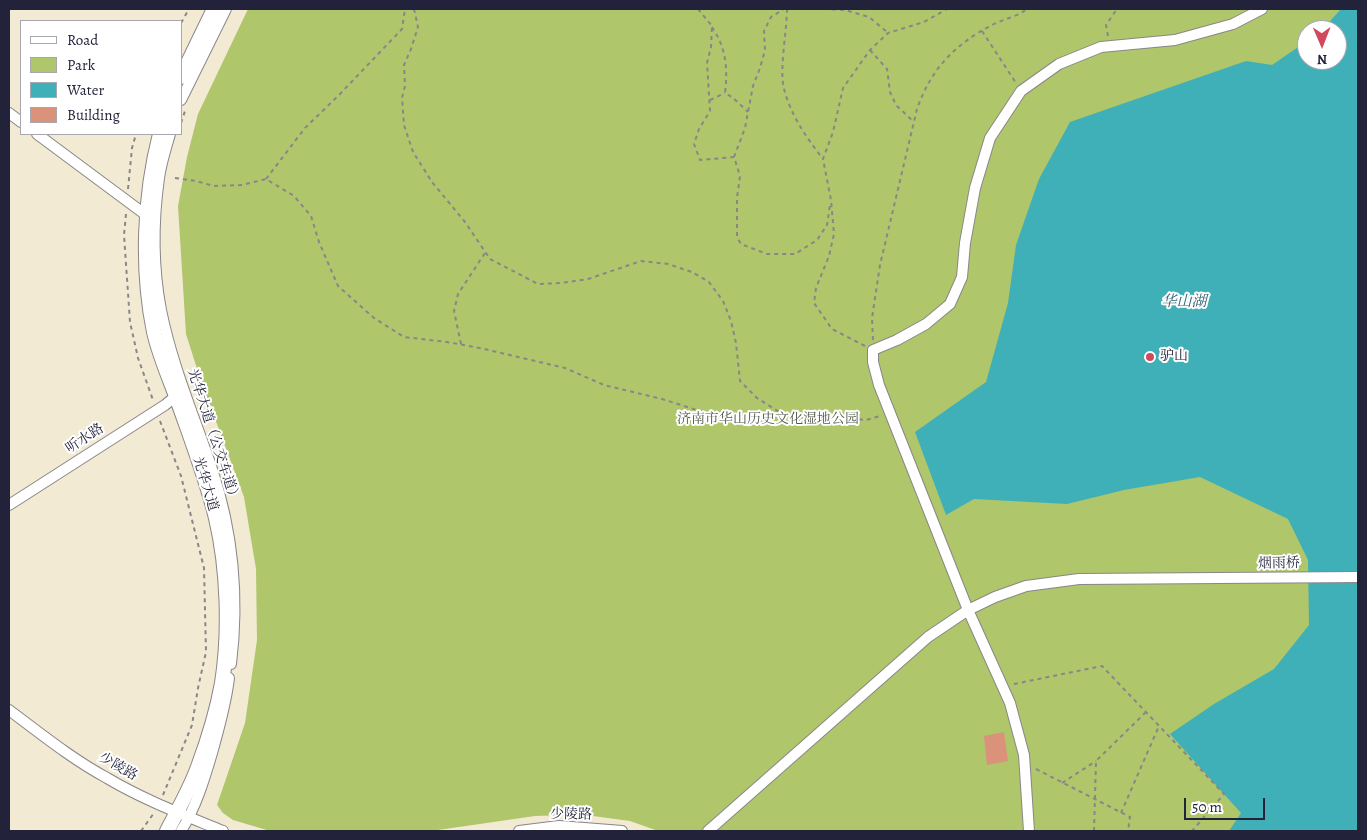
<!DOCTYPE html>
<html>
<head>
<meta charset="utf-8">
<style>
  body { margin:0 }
  #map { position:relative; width:1367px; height:840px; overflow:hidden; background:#f3ead4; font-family:Alegreya,serif }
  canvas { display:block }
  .frame { position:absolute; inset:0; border:10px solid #22223b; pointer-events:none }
  .legend { position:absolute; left:20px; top:20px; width:162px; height:115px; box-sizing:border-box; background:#fff; border:1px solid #a7a7b1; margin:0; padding:6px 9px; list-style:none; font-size:15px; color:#22223b }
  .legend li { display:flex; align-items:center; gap:10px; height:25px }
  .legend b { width:25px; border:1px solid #a7a7b1 }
  .north { position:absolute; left:1297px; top:20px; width:50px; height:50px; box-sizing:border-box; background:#fff; border:1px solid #a7a7b1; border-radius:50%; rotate:179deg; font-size:14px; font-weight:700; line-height:20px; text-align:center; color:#22223b }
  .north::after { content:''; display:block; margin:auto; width:18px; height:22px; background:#d1495b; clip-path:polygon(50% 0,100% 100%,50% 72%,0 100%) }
  .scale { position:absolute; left:1184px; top:798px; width:81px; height:22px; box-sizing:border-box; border:2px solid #22223b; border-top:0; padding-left:6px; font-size:15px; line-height:18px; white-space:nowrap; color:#22223b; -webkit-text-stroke:4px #fff; paint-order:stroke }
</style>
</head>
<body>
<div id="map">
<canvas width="1367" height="840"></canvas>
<div class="frame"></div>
<ul class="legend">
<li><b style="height:6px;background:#fff"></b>Road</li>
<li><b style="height:14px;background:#afc66b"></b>Park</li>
<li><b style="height:14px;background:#3fb0b8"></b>Water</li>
<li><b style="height:14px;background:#db927a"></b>Building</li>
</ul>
<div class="north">N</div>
<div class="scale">50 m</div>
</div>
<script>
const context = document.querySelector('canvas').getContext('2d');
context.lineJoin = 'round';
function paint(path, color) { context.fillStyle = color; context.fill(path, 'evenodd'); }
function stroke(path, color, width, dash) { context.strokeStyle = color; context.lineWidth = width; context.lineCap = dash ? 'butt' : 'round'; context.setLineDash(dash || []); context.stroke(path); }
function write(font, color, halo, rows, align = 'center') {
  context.font = font + ' Alegreya,"Noto Serif SC",serif'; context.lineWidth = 4; context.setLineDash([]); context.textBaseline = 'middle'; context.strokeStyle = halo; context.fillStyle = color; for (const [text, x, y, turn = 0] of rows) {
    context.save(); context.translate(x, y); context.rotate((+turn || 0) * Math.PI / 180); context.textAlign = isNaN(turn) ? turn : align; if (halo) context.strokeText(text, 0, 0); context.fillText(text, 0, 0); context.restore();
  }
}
paint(new Path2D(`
  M248 9H1358V831H658L630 821 593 816 568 815 535 816 431 831H270L233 820 223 813 217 805 245 723 257 640 256 569 244 497 200 378 186 334 178 206 187 157 198 114ZM1307 30H1337V60H1307Z`), '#afc66b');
paint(new Path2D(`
  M1341 9H1358V831H1229L1241 813 1170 734 1214 704 1274 669 1309 625 1308 560 1288 519 1200 477 1124 490 1067 504 974 499 946 515 915 432 986 382 1008 303 1016 245 1039 179 1070 122 1246 61 1272 65 1307 41V60H1337V30H1322Z`), '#3fb0b8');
paint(new Path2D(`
  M1004 732 1008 761 987 765 984 736Z`), '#db927a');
const minor = new Path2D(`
  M181 100 226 9
  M9 113 21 122
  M37 134 146 215
  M170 134C166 148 161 163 159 178 153 221 153 268 161 310 172 365 194 416 212 469 233 532 239 599 231 664
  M9 505 165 405 176 396
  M9 710C41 734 72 759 107 778 144 800 184 815 223 831
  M181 831C196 807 204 780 212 753 219 728 226 704 229 678
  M519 831 559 826 622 831
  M708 831 928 637 968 610 995 597 1026 586 1079 579 1358 577
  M1029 831 1024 755 1010 703 968 610 879 385 873 362V350L897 340 926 324 950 304 962 277 965 243 975 188 990 138 1021 91 1059 64 1101 47 1175 40 1233 24 1262 9`);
const major = new Path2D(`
  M181 77 214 9
  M160 134C144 196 141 269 154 332 159 354 168 375 176 396 190 436 206 477 216 518 228 569 230 632 222 683 217 711 208 740 198 767 190 789 178 810 167 831`);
stroke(minor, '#8a8688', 12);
stroke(major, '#8a8688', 16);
stroke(new Path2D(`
  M414 9 418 27 411 49 404 65 405 86 402 98 404 125 413 152 432 182 465 222 490 259 538 284 561 283 588 279 641 261 668 264 692 272 709 282 723 301 731 321 736 343 740 381 757 398 784 415
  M698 9 712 26 711 47 707 63 710 111 699 129 694 144 700 160 734 157 740 176 737 198V237L741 244 767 254H795L817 240 827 225 830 205
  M787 9C787 31 779 69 784 89 791 116 807 138 823 159
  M824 9 845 10 869 17 887 32
  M181 23 189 9
  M712 27C726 48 728 68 725 93L732 97 748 112
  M982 31 1016 83
  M1108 36 1106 25 1117 9
  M870 50 887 69 890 92 896 105 914 122
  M710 100 725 93
  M181 123 186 108
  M734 157 745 128 753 86 760 68 765 50 764 31 771 17 784 9
  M175 178 196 181 214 186 242 185 266 179 294 196 311 216 319 242 338 286 374 318 404 337 447 342 480 348 565 368 604 385 662 399 700 411 743 415 793 414 831 416 866 420 880 416
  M266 179 305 128 339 95 402 29 405 9
  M128 189 132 148 136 134
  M126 214 124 235 130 322 138 358 153 400
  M873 340 872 318 880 265 917 109C931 69 954 45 992 25 1003 19 1017 17 1027 9
  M461 344 454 311 458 294 485 253
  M865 346 832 329 814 303 816 288 829 256 834 234 831 200 823 159 833 132 843 88 870 50 888 33 924 22 947 9
  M160 421 181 476 204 568 206 652 198 688 192 725 163 795
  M1014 684 1102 666 1224 794 1192 831
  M1036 769 1130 817 1128 831
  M1062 783 1096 761
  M1121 813 1159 726
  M141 831 154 813
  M1094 831 1096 761 1146 712`), '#8a8688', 2, [4, 4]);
stroke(minor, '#fff', 10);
stroke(major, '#fff', 14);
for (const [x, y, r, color] of [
  [1150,357,5,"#d1495b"]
]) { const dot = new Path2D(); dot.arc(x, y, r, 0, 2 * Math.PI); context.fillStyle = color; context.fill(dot); stroke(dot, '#fff', 2); }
write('14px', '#22223b', '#fff', [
  ["驴山",1160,357]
], 'left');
write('14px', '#535b4c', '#fff', [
  ["济南市华山历史文化湿地公园",768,420]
]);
write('14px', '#22223b', '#fff', [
  ["光华大道（公交车道）",213,436,72],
  ["听水路",85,439,-33],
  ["光华大道",205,484,73],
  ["烟雨桥",1279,564,-1],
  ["少陵路",118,767,30],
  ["少陵路",571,815,1]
]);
write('italic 15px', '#2f6273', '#fff', [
  ["华山湖",1184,302]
]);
</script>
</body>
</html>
